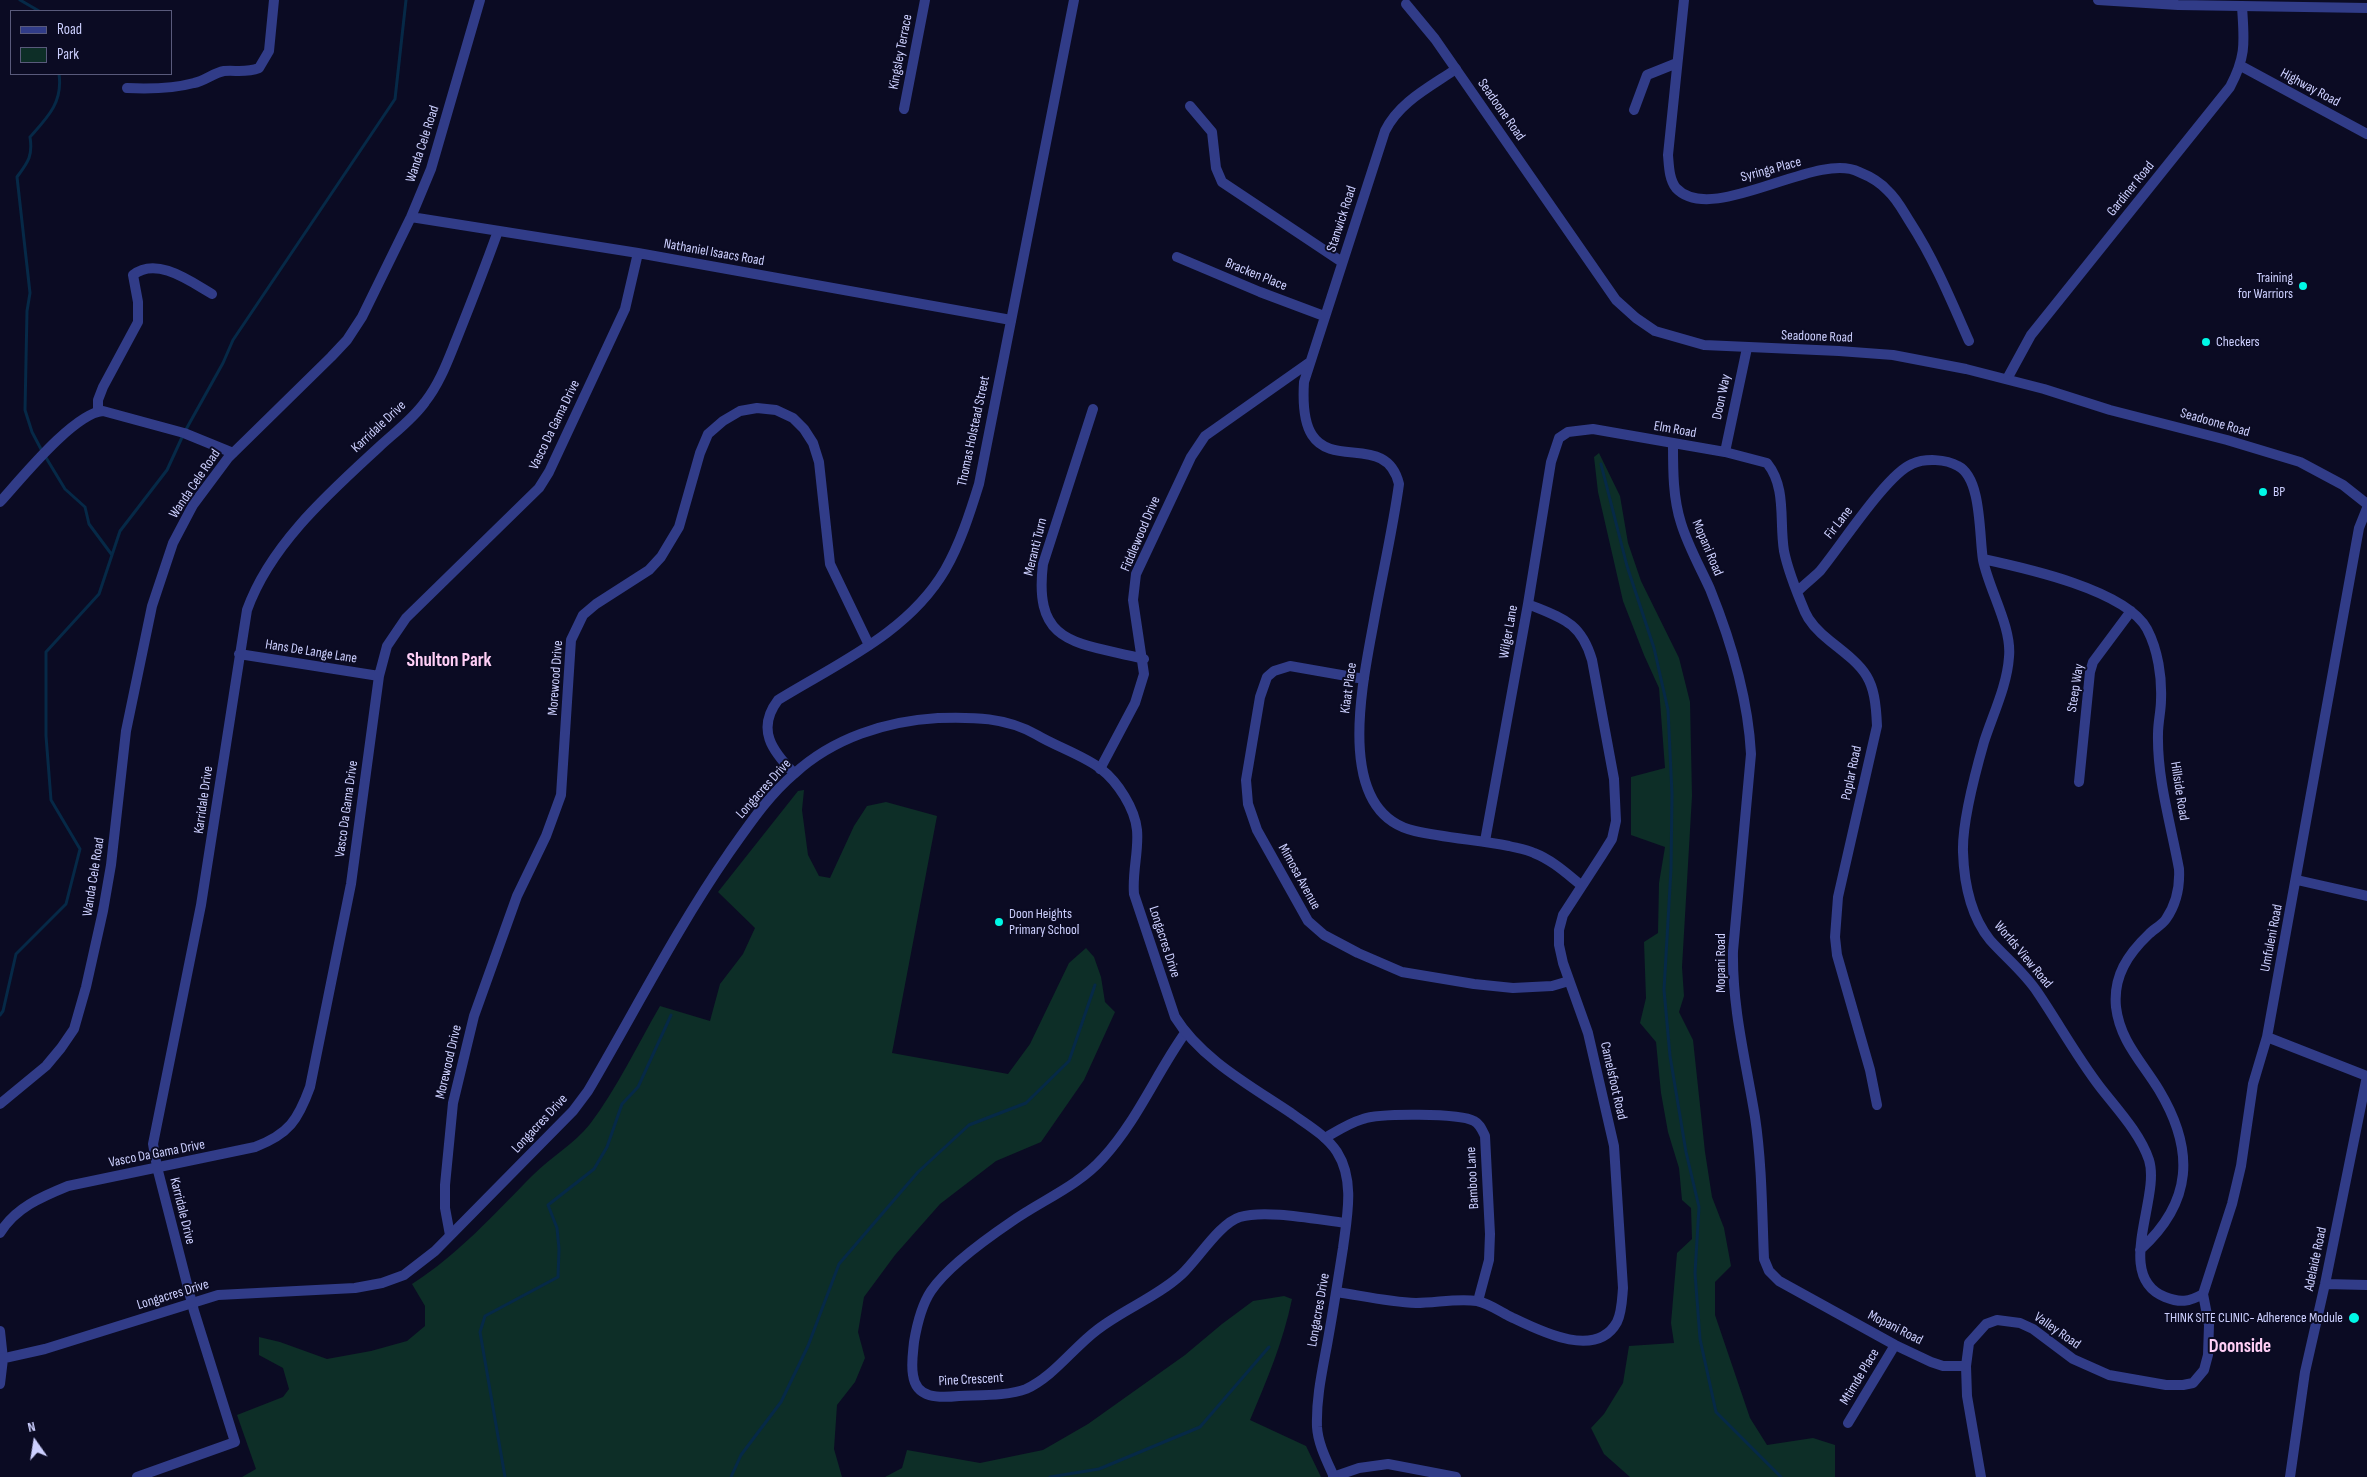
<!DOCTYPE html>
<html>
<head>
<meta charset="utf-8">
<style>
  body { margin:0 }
  #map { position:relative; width:2367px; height:1477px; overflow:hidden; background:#0b0b23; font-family:"Sofia Sans Condensed",sans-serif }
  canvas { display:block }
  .legend { position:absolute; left:10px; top:10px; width:162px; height:65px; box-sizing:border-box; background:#0b0b23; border:1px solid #595a7b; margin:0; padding:6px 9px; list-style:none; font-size:15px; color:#cdd0ff }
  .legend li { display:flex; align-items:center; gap:10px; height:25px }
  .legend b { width:25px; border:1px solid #595a7b }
  .north { position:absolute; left:10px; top:1417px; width:50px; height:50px; -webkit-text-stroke:4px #0b0b23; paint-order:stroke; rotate:347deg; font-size:14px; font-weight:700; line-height:20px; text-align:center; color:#cdd0ff }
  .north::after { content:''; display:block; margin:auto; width:18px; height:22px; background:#cdd0ff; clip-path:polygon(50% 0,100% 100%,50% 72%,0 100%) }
</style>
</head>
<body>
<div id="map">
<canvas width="2367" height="1477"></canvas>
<ul class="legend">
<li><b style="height:6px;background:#313c88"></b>Road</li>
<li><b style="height:14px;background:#0d2e27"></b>Park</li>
</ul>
<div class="north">N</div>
</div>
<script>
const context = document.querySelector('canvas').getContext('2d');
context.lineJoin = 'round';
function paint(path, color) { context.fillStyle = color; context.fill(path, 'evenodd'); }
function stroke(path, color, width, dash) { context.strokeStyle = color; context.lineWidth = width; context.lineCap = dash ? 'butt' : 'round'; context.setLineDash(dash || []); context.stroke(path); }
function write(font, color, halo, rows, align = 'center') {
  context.font = font + ' "Sofia Sans Condensed",sans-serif'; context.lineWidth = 4; context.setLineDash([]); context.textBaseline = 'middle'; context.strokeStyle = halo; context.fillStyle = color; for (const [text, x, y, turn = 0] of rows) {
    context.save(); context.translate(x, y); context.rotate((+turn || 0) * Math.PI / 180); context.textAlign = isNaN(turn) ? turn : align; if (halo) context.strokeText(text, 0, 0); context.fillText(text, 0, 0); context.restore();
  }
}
paint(new Path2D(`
  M1599 453 1620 496 1628 543 1641 581 1679 658 1690 702 1692 796 1682 967 1684 996 1679 1012 1693 1040 1705 1152 1712 1197 1724 1228 1731 1266 1715 1282V1315L1750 1418 1767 1445 1813 1438 1835 1445V1477H1630L1604 1454 1591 1428 1604 1414 1623 1383 1629 1346 1674 1343 1671 1323 1677 1253 1692 1239 1691 1208 1682 1200 1679 1168 1668 1132 1661 1093 1656 1042 1640 1023 1646 998 1644 942 1658 933 1659 883 1665 847 1631 835V777L1665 768 1659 688 1644 655 1623 601 1598 492 1594 457Z
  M804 790 802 810 808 855 819 876 830 878 854 826 867 806 886 802 937 816 892 1053 1008 1074 1030 1044 1069 963 1086 948 1094 957 1101 977 1105 1002 1115 1012 1084 1080 1041 1142 996 1161 940 1204 895 1255 864 1297 858 1332 865 1358 855 1382 837 1405 834 1449 842 1477H242L256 1469 237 1415 283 1397 289 1389 283 1368 259 1355V1337L280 1342 327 1359 371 1351 407 1341 425 1326V1306L412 1284C459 1254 494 1214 533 1175 551 1157 574 1144 590 1124 616 1090 638 1044 660 1006L710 1021 720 984 743 954 755 928 718 892 798 791Z
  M1284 1296 1292 1299C1283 1342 1267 1380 1250 1420L1306 1446 1321 1477H885L902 1468 907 1450 980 1463 1043 1450 1088 1424 1185 1355 1222 1324 1253 1301Z`), '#0d2e27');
stroke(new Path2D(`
  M20 0 39 11
  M42 451 32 432 25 410 27 311 30 293 17 177C28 162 33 156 30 137 48 117 63 102 59 74
  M45 456 65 489 85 507 89 524 112 555
  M1601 464 1627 566 1654 648 1668 710 1672 794 1671 869 1664 990 1670 1056 1686 1152 1699 1207 1695 1273 1700 1339 1716 1412 1781 1477
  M0 1015 3 1011 16 954 66 904 80 849 51 800 46 736V652L99 594 120 531 167 470 184 433 223 363 233 340 395 99 406 0
  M505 1477 480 1332 485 1316 558 1277 559 1249 557 1228 548 1205 594 1169 607 1147 622 1104 638 1087 671 1015
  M731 1477 741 1455 781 1402 808 1346 839 1264 918 1172 969 1125 1026 1103 1069 1061 1095 985
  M1050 1477 1099 1469 1200 1427 1269 1347`), '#062947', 3);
stroke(new Path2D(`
  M1684 0 1668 155C1669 166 1669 179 1676 188 1712 227 1817 150 1859 172 1869 176 1881 183 1888 191 1897 199 1903 211 1910 222 1934 259 1951 300 1969 341
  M2241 66 2367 134
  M1456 69C1430 87 1399 102 1385 131L1304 382C1303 398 1303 421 1312 435 1333 468 1387 434 1399 484 1393 528 1383 571 1375 615 1365 673 1330 812 1415 831 1446 838 1478 840 1509 846 1517 848 1527 849 1534 853 1552 860 1566 873 1581 885
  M127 88C150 89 172 89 194 83 205 81 213 73 224 71 236 70 246 73 259 68L269 51 274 0
  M1190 106 1212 132 1216 168 1222 182 1342 262
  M904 109 925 0
  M1634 110 1647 75 1677 63
  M411 217 638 253 1011 320
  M1177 257 1260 292 1324 316
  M2007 379 2031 335 2230 87C2247 55 2244 41 2242 6
  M1093 409 1043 564C1033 647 1078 642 1144 659
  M98 412V400L103 387 138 322V302L133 275C157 256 191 282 212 294
  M1673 444C1673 471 1673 498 1681 523 1688 546 1700 567 1710 589 1731 641 1748 698 1751 754L1733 951C1732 1008 1746 1062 1755 1117 1762 1164 1762 1212 1764 1259L1769 1271 1779 1281 1895 1345 1931 1362 1943 1366H1966
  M1725 452 1747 348
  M0 502C21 479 74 413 103 411L184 433 233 453
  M1983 559C2025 568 2126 590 2147 629 2158 650 2162 677 2161 700 2161 711 2158 722 2158 734 2157 779 2171 825 2179 869 2180 887 2177 903 2166 919 2162 925 2154 929 2149 934 2128 954 2113 976 2116 1007 2120 1041 2142 1062 2159 1090 2195 1150 2193 1202 2140 1250
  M1798 591C1805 584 1813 578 1820 571 1840 547 1887 474 1912 464 1925 458 1946 459 1958 466 1982 478 1979 536 1983 560 1989 590 2012 627 2009 657 2007 686 1993 714 1984 742 1976 770 1962 823 1963 852 1964 883 1970 915 1990 940 2006 958 2025 973 2038 993 2059 1024 2077 1057 2100 1087 2117 1109 2140 1133 2149 1160 2161 1198 2113 1276 2165 1297 2180 1303 2189 1302 2203 1294
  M239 654 379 676
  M1364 679 1290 666 1274 671 1267 677 1260 697 1246 780 1248 804 1257 830 1308 921 1324 935 1358 953 1402 972 1474 984 1513 988 1552 986 1569 981
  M1100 769 1135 703 1144 674 1133 600 1136 574 1191 457 1205 436 1310 362
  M2079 782 2090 672 2093 662 2131 611
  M1485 841 1528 604 1551 462 1559 438 1568 432 1593 429 1725 452 1767 463C1787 488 1779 521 1784 551 1788 571 1797 593 1805 612 1810 624 1820 633 1830 641 1867 670 1875 677 1877 726L1838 897 1835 937 1837 955 1870 1070 1877 1105
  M2297 880 2367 896
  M1185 1033C1156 1074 1137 1121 1103 1158 1077 1187 1042 1200 1011 1222 986 1239 948 1266 931 1291 921 1306 917 1324 914 1342 913 1353 911 1364 913 1375 916 1399 939 1398 959 1396 978 1395 1009 1396 1026 1389 1053 1377 1073 1348 1097 1330 1124 1309 1157 1297 1182 1274 1198 1259 1220 1223 1240 1217 1266 1209 1319 1220 1346 1223
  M2267 1037 2367 1076
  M0 1104 46 1066 61 1048 74 1029 86 987 103 911 111 865 126 731 152 606 173 543 193 505 228 458 331 357 347 340 362 317 411 217 431 169 480 0
  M1325 1138C1337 1131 1349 1123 1363 1119 1379 1113 1460 1113 1474 1121 1480 1124 1482 1130 1485 1136L1490 1234 1489 1260 1478 1301
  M0 1233C15 1208 41 1197 68 1186L255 1147C289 1134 298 1120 310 1087L351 884 379 676 387 646 406 618 539 488 549 472 625 309 638 253
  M450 1235 445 1208V1185L453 1103 474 1016 517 896 546 836 561 795 571 640 583 615 596 604 649 570 661 557 679 527 700 453 708 434 723 421 740 411 757 408 776 410 793 418 804 429 813 443 819 462 830 564 869 645
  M2325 1284 2367 1285
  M1337 1292C1363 1296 1389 1302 1416 1303 1436 1303 1457 1298 1477 1301 1488 1303 1501 1312 1511 1317 1540 1331 1596 1360 1617 1322 1622 1312 1622 1299 1623 1288L1614 1146 1588 1033 1563 963 1559 945V930L1563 915 1602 855 1612 839 1616 821 1614 779 1592 660C1581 622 1562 618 1528 604
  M0 1331 3 1359
  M1848 1423 1895 1345
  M137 1477 235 1442 194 1311 157 1167 153 1144 201 905 247 610C270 545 329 493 379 447 394 433 413 419 425 402 440 383 448 360 457 338 471 303 485 267 498 231
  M1333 1477 1359 1468 1388 1464 1456 1477
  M1981 1477 1967 1396 1966 1366 1969 1343 1986 1324 1997 1320 2020 1323 2033 1329 2073 1359 2109 1375 2166 1385H2183L2193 1383 2204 1370 2208 1355 2209 1325 2203 1294 2232 1204 2241 1166 2253 1084 2267 1037 2359 528 2367 508
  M2290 1477 2305 1372 2325 1284 2367 1076`), '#313c88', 10);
stroke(new Path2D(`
  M2098 0 2178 5 2367 8
  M1406 4 1435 39 1616 300 1636 318 1655 331 1704 345 1839 351 1893 355 1966 369 2044 389 2110 410 2227 440 2300 462 2343 485 2367 504
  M794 773C772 751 756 729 778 700 838 663 908 633 945 570 960 544 970 513 979 484L1074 0
  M0 1359 45 1349 218 1295 355 1288 382 1283 404 1275 435 1251 573 1111 588 1091C635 1011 677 928 729 853 749 825 768 796 794 774 833 738 886 721 938 718 973 717 1006 717 1037 735 1055 746 1085 756 1101 769 1118 782 1135 809 1137 830 1139 851 1132 872 1134 894L1175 1017C1201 1059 1251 1086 1291 1113 1306 1124 1326 1135 1337 1152 1355 1180 1347 1217 1343 1248 1338 1280 1333 1312 1327 1345 1322 1372 1316 1399 1317 1427 1318 1444 1327 1461 1334 1477
  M0 1384 3 1359`), '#313c88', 10);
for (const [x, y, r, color] of [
  [2303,286,5,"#00f8e6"],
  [2206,342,5,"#00f8e6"],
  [2263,492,5,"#00f8e6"],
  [999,922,5,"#00f8e6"],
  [2354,1318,6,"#00f8e6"]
]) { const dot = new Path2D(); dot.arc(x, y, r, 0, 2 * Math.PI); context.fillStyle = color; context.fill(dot); stroke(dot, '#0b0b23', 2); }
write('14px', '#cdd0ff', '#0b0b23', [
  ["Kingsley Terrace",901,52,-79],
  ["Highway Road",2310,88,28],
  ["Seadoone Road",1501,110,55],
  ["Wanda Cele Road",423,144,-72],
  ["Syringa Place",1771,170,-15],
  ["Gardiner Road",2131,189,-51],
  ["Stanwick Road",1342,219,-72],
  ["Nathaniel Isaacs Road",714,253,10],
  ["Bracken Place",1256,275,22],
  ["Seadoone Road",1817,337,2],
  ["Doon Way",1722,397,-78],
  ["Seadoone Road",2215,423,16],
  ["Vasco Da Gama Drive",555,425,-64],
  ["Karridale Drive",379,427,-43],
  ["Elm Road",1675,430,10],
  ["Thomas Holstead Street",974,431,-78],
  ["Wanda Cele Road",195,484,-56],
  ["Fir Lane",1839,523,-52],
  ["Fiddlewood Drive",1141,534,-67],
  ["Meranti Turn",1036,547,-76],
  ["Mopani Road",1707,548,67],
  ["Wilger Lane",1509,632,-80],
  ["Hans De Lange Lane",311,652,9],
  ["Morewood Drive",556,678,-86],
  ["Kiaat Place",1349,688,-82],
  ["Steep Way",2076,688,-81],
  ["Poplar Road",1852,773,-78],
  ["Longacres Drive",764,789,-48],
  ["Hillside Road",2179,791,81],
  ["Karridale Drive",204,800,-82],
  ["Vasco Da Gama Drive",347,809,-82],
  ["Wanda Cele Road",94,877,-81],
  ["Mimosa Avenue",1299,877,61],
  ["Umfuleni Road",2272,938,-79],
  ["Longacres Drive",1164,942,72],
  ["Worlds View Road",2023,955,50],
  ["Mopani Road",1721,963,-90],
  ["Morewood Drive",449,1062,-77],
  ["Camelsfoot Road",1613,1081,77],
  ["Longacres Drive",540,1124,-47],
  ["Vasco Da Gama Drive",157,1154,-11],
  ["Bamboo Lane",1473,1178,-93],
  ["Karridale Drive",182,1211,76],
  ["Adelaide Road",2316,1259,-78],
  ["Longacres Drive",173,1295,-17],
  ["Longacres Drive",1319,1310,-80],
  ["Mopani Road",1895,1328,27],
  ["Valley Road",2057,1331,35],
  ["Mtimde Place",1860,1377,-59],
  ["Pine Crescent",971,1380,-3]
]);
write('14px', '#cdd0ff', '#0b0b23', [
  ["Training",2293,278,"right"],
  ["for Warriors",2293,294,"right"],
  ["Checkers",2216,342],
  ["BP",2273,492],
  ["Doon Heights",1009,914],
  ["Primary School",1009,930],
  ["THINK SITE CLINIC- Adherence Module",2343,1318,"right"]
], 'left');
write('bold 19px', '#ffcff6', '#0b0b23', [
  ["Shulton Park",449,661],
  ["Doonside",2240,1347]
]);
</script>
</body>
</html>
